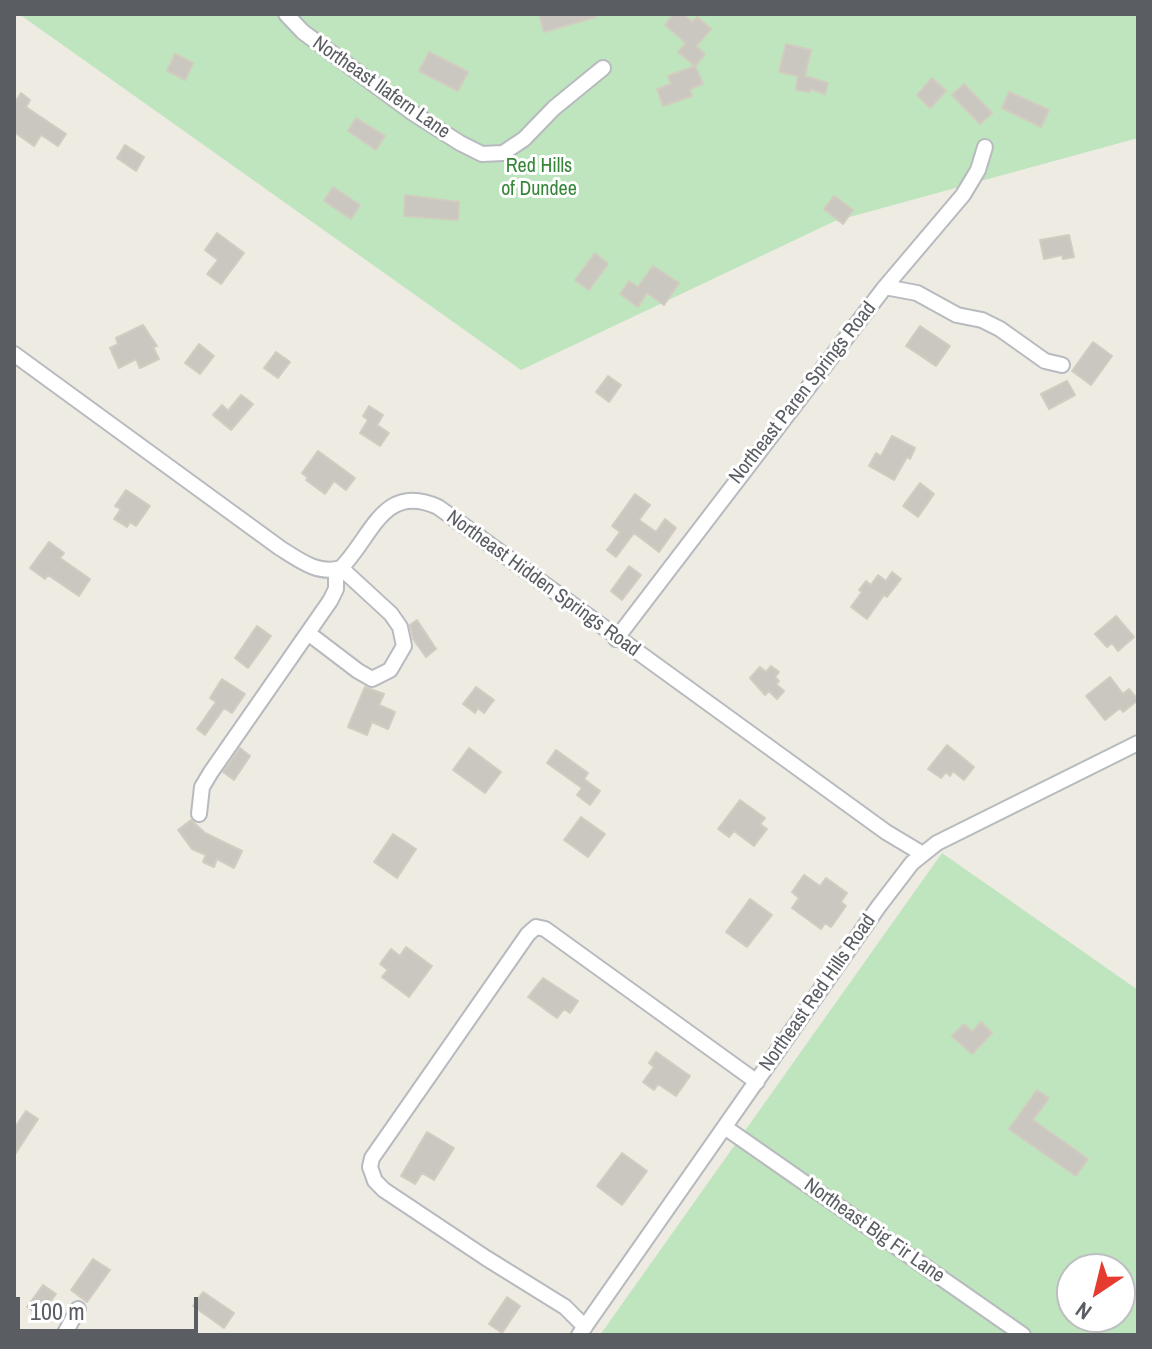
<!DOCTYPE html>
<html>
<head>
<meta charset="utf-8">
<style>
  body { margin:0 }
  #map { position:relative; width:1152px; height:1349px; overflow:hidden; background:#edebe2; font-family:"Archivo Narrow",sans-serif }
  canvas { display:block }
  .frame { position:absolute; inset:0; border:16px solid #5a5e63; pointer-events:none }
  .north { position:absolute; left:1056px; top:1253px; width:80px; height:80px; box-sizing:border-box; background:#fff; border:2px solid #bdbfc1; border-radius:50%; rotate:215deg; font-size:22px; font-weight:700; line-height:32px; text-align:center; color:#5a5e63 }
  .north::after { content:''; display:block; margin:auto; width:28px; height:36px; background:#e63b2f; clip-path:polygon(50% 0,100% 100%,50% 72%,0 100%) }
  .scale { position:absolute; left:16px; top:1297px; width:182px; height:36px; box-sizing:border-box; border:4px solid #5a5e63; border-top:0; padding-left:10px; font-size:24px; line-height:28px; white-space:nowrap; color:#5a5e63; -webkit-text-stroke:6px #fff; paint-order:stroke }
</style>
</head>
<body>
<div id="map">
<canvas width="1152" height="1349"></canvas>
<div class="frame"></div>
<div class="north">N</div>
<div class="scale">100 m</div>
</div>
<script>
const context = document.querySelector('canvas').getContext('2d');
context.lineJoin = 'round';
function paint(path, color) { context.fillStyle = color; context.fill(path, 'evenodd'); }
function stroke(path, color, width, dash) { context.strokeStyle = color; context.lineWidth = width; context.lineCap = dash ? 'butt' : 'round'; context.setLineDash(dash || []); context.stroke(path); }
function write(font, color, halo, rows, align = 'center') {
  context.font = font + ' "Archivo Narrow",sans-serif'; context.lineWidth = 6; context.setLineDash([]); context.textBaseline = 'middle'; context.strokeStyle = halo; context.fillStyle = color; for (const [text, x, y, turn = 0] of rows) {
    context.save(); context.translate(x, y); context.rotate((+turn || 0) * Math.PI / 180); context.textAlign = isNaN(turn) ? turn : align; if (halo) context.strokeText(text, 0, 0); context.fillText(text, 0, 0); context.restore();
  }
}
paint(new Path2D(`
  M19 14H1138V138L835 221 521 370Z
  M942 853 1138 990V1335H600ZM1072 1269H1120V1317H1072Z`), '#bfe5be');
const building = new Path2D(`
  M539 14H596V17L544 32Z
  M674 14H683L692 22 697 17 711 29 696 46 705 54 695 66 703 84 690 89 692 96 663 106 657 89 671 84 668 76 695 66 678 52 686 43 665 25Z
  M786 44 811 50 805 76 828 83 825 94 810 89V92L796 90 798 76 779 72Z
  M429 52 468 72 458 91 419 71Z
  M175 54 193 63 185 80 167 71Z
  M932 78 946 91 930 108 917 95Z
  M964 84 992 113 980 124 952 95Z
  M1009 92 1049 110 1041 127 1002 108Z
  M21 93 30 100 26 107 66 134 58 146 41 135 34 146 14 132V104Z
  M356 118 385 136 376 150 348 131Z
  M125 145 144 157 136 171 117 158Z
  M333 187 360 205 351 219 324 201Z
  M405 195 459 202 458 220 404 216Z
  M834 196 853 210 843 224 824 209Z
  M217 233 244 253 221 284 207 274 218 260 205 250Z
  M1069 235 1074 257 1063 259 1062 255 1044 259 1040 240Z
  M595 253 608 264 589 290 575 280Z
  M653 266 679 283 664 305 647 293 638 307 620 294 629 281 638 287Z
  M143 325 157 346 153 347 159 359 140 368 136 359 119 368 110 348 118 344 116 338Z
  M920 326 950 346 936 366 906 346Z
  M1093 342 1112 356 1091 385 1072 371Z
  M199 344 214 356 200 374 185 363Z
  M276 352 290 362 278 378 264 368Z
  M608 376 621 385 609 402 596 392Z
  M1067 381 1075 395 1049 409 1041 394Z
  M241 395 253 404 231 430 213 415 222 405 228 411Z
  M369 406 383 415 377 425 389 433 380 446 360 433 368 420 363 416Z
  M892 436 915 448 910 459 907 457 894 480 869 466 876 453 881 456Z
  M318 451 355 478 346 490 334 481 325 494 306 480 308 478 302 473Z
  M920 483 934 494 918 517 903 506Z
  M126 490 150 506 136 526 130 522 127 527 114 519 121 509 115 506Z
  M635 494 650 505 639 520 656 532 665 519 676 528 659 552 634 533 616 557 607 550 620 532 612 526Z
  M49 542 64 553 60 558 90 579 79 596 48 575 45 579 30 568Z
  M629 566 641 575 622 600 611 591Z
  M892 572 901 579 887 597 884 595 867 619 851 607 862 592 859 590 866 581 871 585 878 575 886 581Z
  M1116 616 1134 637 1118 651 1112 643 1107 647 1095 634Z
  M417 620 436 649 426 657 413 639 410 625Z
  M257 626 271 636 248 668 235 658Z
  M771 666 779 672 775 677 779 681 776 684 784 691 777 699 769 691 765 695 750 678 760 667 766 672Z
  M1110 677 1123 694 1129 689 1138 700 1123 712 1120 708 1105 720 1086 696Z
  M222 679 245 694 232 713 224 708 205 735 197 729 216 702 210 698Z
  M365 687 384 694 379 705 395 712 388 729 372 722 367 735 348 727Z
  M476 687 494 700 484 713 478 708 475 713 463 704Z
  M947 745 974 767 964 780 953 771 950 776 946 772 941 778 928 769Z
  M240 748 250 756 234 780 223 772Z
  M469 748 501 772 485 793 453 770Z
  M556 750 588 773 584 779 600 791 590 805 577 795 582 788 547 763Z
  M740 800 765 818 760 824 767 829 754 846 734 831 729 837 718 829Z
  M581 817 605 834 588 857 564 840Z
  M191 820 205 833 242 851 234 868 217 859 214 867 203 862 206 855 192 849 178 830Z
  M393 834 416 849 397 878 374 862Z
  M804 875 820 886 826 878 847 893 841 902 846 906 831 927 825 923 821 929 792 908 799 898 792 892Z
  M750 899 772 915 747 947 726 932Z
  M406 947 432 966 409 997 382 977 388 970 380 964 391 949 400 956Z
  M543 978 578 1001 570 1013 564 1009 557 1018 528 997Z
  M981 1022 992 1033 972 1054 952 1036 964 1024 972 1032Z
  M656 1052 690 1076 676 1096 658 1084 654 1090 643 1082 654 1067 649 1063Z
  M1037 1090 1049 1098 1033 1120 1088 1159 1076 1176 1009 1129Z
  M26 1111 38 1119 14 1156V1129Z
  M427 1132 454 1148 434 1180 422 1173 415 1184 401 1176Z
  M622 1153 647 1171 622 1205 597 1186Z
  M93 1259 110 1270 87 1302 71 1290Z
  M43 1285 56 1294 40 1316 27 1307Z
  M203 1292 234 1313 224 1328 193 1306Z
  M507 1297 520 1306 502 1333 489 1324Z`);
paint(building, '#cac7c1');
stroke(building, '#d2ccc0', 2);
const minor = new Path2D(`
  M286 14 303 32 413 113 460 143 482 154 503 153 524 139 554 108 603 68
  M885 287 917 293 957 315 982 320 1000 329 1045 361 1062 365
  M14 354 280 548C299 560 318 575 341 568 372 537 383 482 438 507L886 832 921 853
  M308 633 358 671 372 679 390 670 404 646 400 627 391 614 341 568
  M616 639 885 287 963 195 978 170 985 147
  M199 814 202 787 211 772 330 601 336 589V570
  M726 1128 1023 1335
  M585 1327 565 1307 486 1258 384 1190 375 1181 370 1167 372 1158 528 934 536 927 545 929 757 1082
  M64 1335 78 1309
  M579 1335 879 906 912 863 937 843 1138 743`);
stroke(minor, '#b7babe', 18);
stroke(minor, '#fff', 14);
write('20px', '#5a5e63', '#fff', [
  ["Northeast Ilafern Lane",381,88,35],
  ["Northeast Paren Springs Road",803,393,-52],
  ["Northeast Hidden Springs Road",543,584,36],
  ["Northeast Red Hills Road",818,993,-55],
  ["Northeast Big Fir Lane",874,1231,35]
]);
write('20px', '#368639', '#fff', [
  ["Red Hills",539,167],
  ["of Dundee",539,190]
]);
</script>
</body>
</html>
